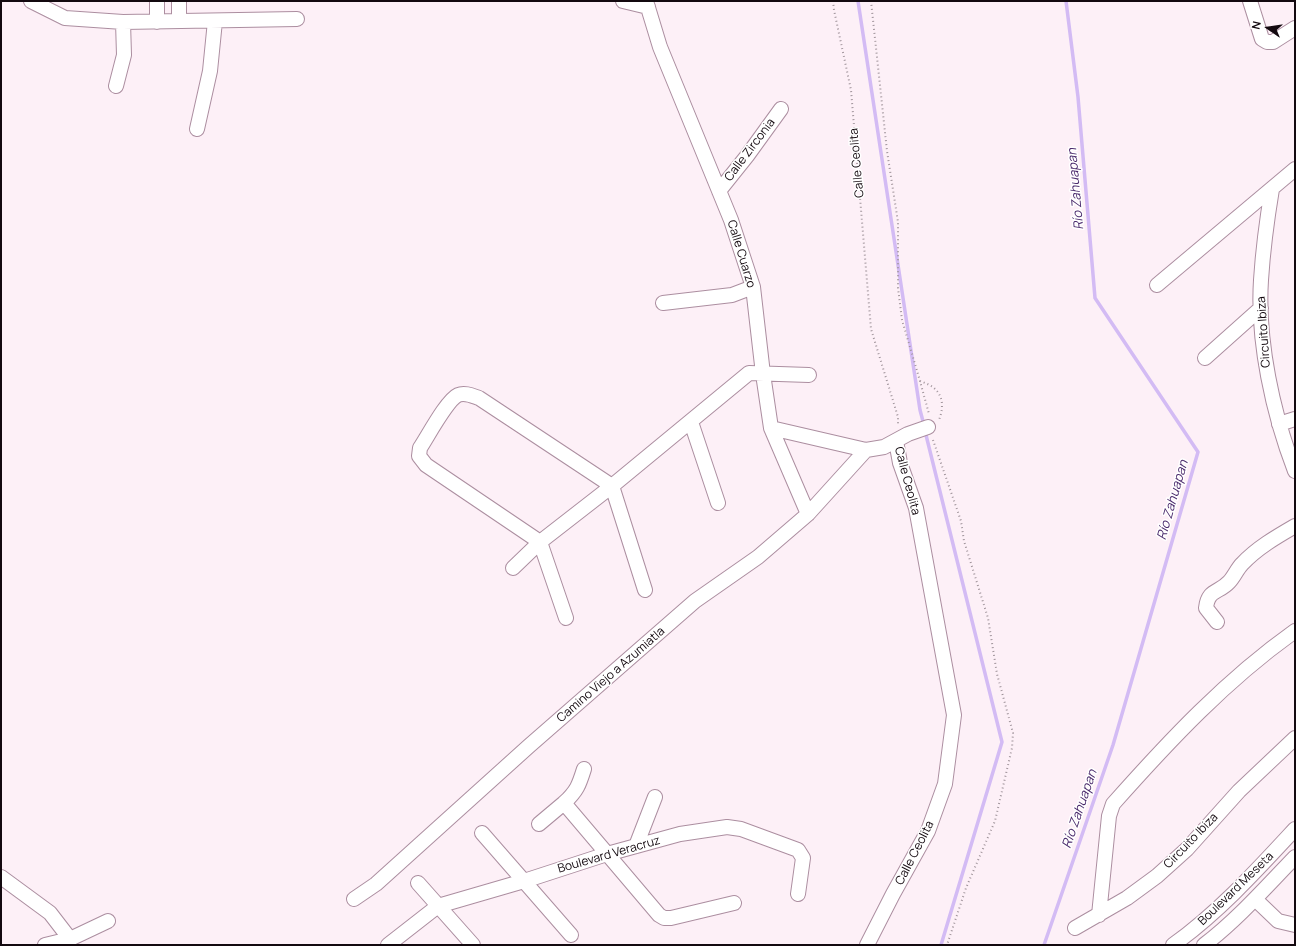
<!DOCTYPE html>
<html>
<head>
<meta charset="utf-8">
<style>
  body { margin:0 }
  #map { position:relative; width:1296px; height:946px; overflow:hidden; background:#fdf0f7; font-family:Manrope,sans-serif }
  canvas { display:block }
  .frame { position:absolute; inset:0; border:2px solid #13090f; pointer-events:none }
  .north { position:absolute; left:1248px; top:8px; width:40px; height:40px; -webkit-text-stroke:3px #fff; paint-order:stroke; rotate:283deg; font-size:11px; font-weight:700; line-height:16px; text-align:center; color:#13090f }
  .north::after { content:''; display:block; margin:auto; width:14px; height:18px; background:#13090f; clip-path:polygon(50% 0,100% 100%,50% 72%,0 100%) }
</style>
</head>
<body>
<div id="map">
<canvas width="1296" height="946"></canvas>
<div class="frame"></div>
<div class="north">N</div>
</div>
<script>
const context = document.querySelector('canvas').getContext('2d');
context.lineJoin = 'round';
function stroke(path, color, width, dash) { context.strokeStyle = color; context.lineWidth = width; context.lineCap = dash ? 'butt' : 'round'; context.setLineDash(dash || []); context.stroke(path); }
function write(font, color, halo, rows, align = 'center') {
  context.font = font + ' Manrope,sans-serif'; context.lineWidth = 3; context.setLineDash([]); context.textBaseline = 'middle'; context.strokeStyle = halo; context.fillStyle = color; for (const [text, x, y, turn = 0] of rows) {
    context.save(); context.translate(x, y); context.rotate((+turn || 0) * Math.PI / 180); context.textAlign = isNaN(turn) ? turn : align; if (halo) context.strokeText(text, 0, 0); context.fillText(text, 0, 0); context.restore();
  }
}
stroke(new Path2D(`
  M858 1 920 410 924 425
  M925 431 1002 742 941 945
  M1044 945 1113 745 1198 452 1095 298 1078 97 1066 1`), '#d3bbf4', 3.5);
const minor = new Path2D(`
  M31 1 65 18 123 22 297 19
  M157 1V22
  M179 1V21
  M623 1 648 7
  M646 1 660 47 731 220 753 287 763 374 771 428 808 514
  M1250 1 1262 39 1267 42H1273L1295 28
  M116 86 124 55 123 22
  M197 129 210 71 215 21
  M1272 189C1267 219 1263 249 1261 280 1257 341 1273 414 1295 471
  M719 191 747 156 781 109
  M1157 285 1295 169
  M663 303 732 295 753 287
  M1205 358 1261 308
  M691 422 718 503
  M1279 424 1295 419
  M771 428 866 450 884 447 908 434 928 427
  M513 568 540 542 612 486 749 373 809 375
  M566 618 540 542 426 465 419 456 420 448C428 436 447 400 458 395 465 392 473 396 479 398L612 486 645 590
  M1217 622 1206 608C1208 589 1219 593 1229 582 1234 577 1237 569 1242 564 1257 548 1276 537 1295 526
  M584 769C579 785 577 791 564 803L659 915 664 918H671L734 903
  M539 824 564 803
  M482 833 571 935
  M636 846 655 797
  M1 877 50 913 70 939
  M418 883 473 945
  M354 899 376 884 529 746 695 601 758 557 808 514 866 450
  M1255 899 1278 921 1295 925
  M1099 915 1109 816 1113 804C1169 741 1226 680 1295 631
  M1075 928 1127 898 1157 876 1187 849 1239 791 1295 738
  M45 945 70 939 108 921
  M388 945 438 906 524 881 607 854 680 834 727 827 741 829 798 850 803 858 798 894
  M867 945 893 894 928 831 945 784 954 715 916 508 900 463 896 441
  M1173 945C1219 912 1257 870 1295 829
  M1204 945C1237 920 1266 887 1295 857`);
stroke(minor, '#ac8ea0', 16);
stroke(new Path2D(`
  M833 1 834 10 851 90 871 329 898 417V426
  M871 1 887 151 898 222V288L902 320 920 381 929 414
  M920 381C925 383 931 385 935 389 944 397 943 410 939 420
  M933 440 961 521 964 541 988 618 997 674 1013 733 1012 748 995 821 966 888 947 945`), '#a0949b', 2, [1, 3]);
stroke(minor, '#fff', 14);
write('12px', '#13090f', '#fff', [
  ["Calle Zirconia",750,150,-53],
  ["Calle Ceolita",857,163,-95],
  ["Calle Cuarzo",741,254,73],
  ["Circuito Ibiza",1264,332,-94],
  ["Calle Ceolita",907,481,75],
  ["Camino Viejo a Azumiatla",611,675,-41],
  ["Circuito Ibiza",1191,841,-46],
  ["Calle Ceolita",915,853,-63],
  ["Boulevard Veracruz",609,855,-16],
  ["Boulevard Meseta",1236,889,-44]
]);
write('italic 13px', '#4a2a6c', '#fff', [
  ["Río Zahuapan",1076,189,-95],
  ["Río Zahuapan",1173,500,-74],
  ["Río Zahuapan",1080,809,-71]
]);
</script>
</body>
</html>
